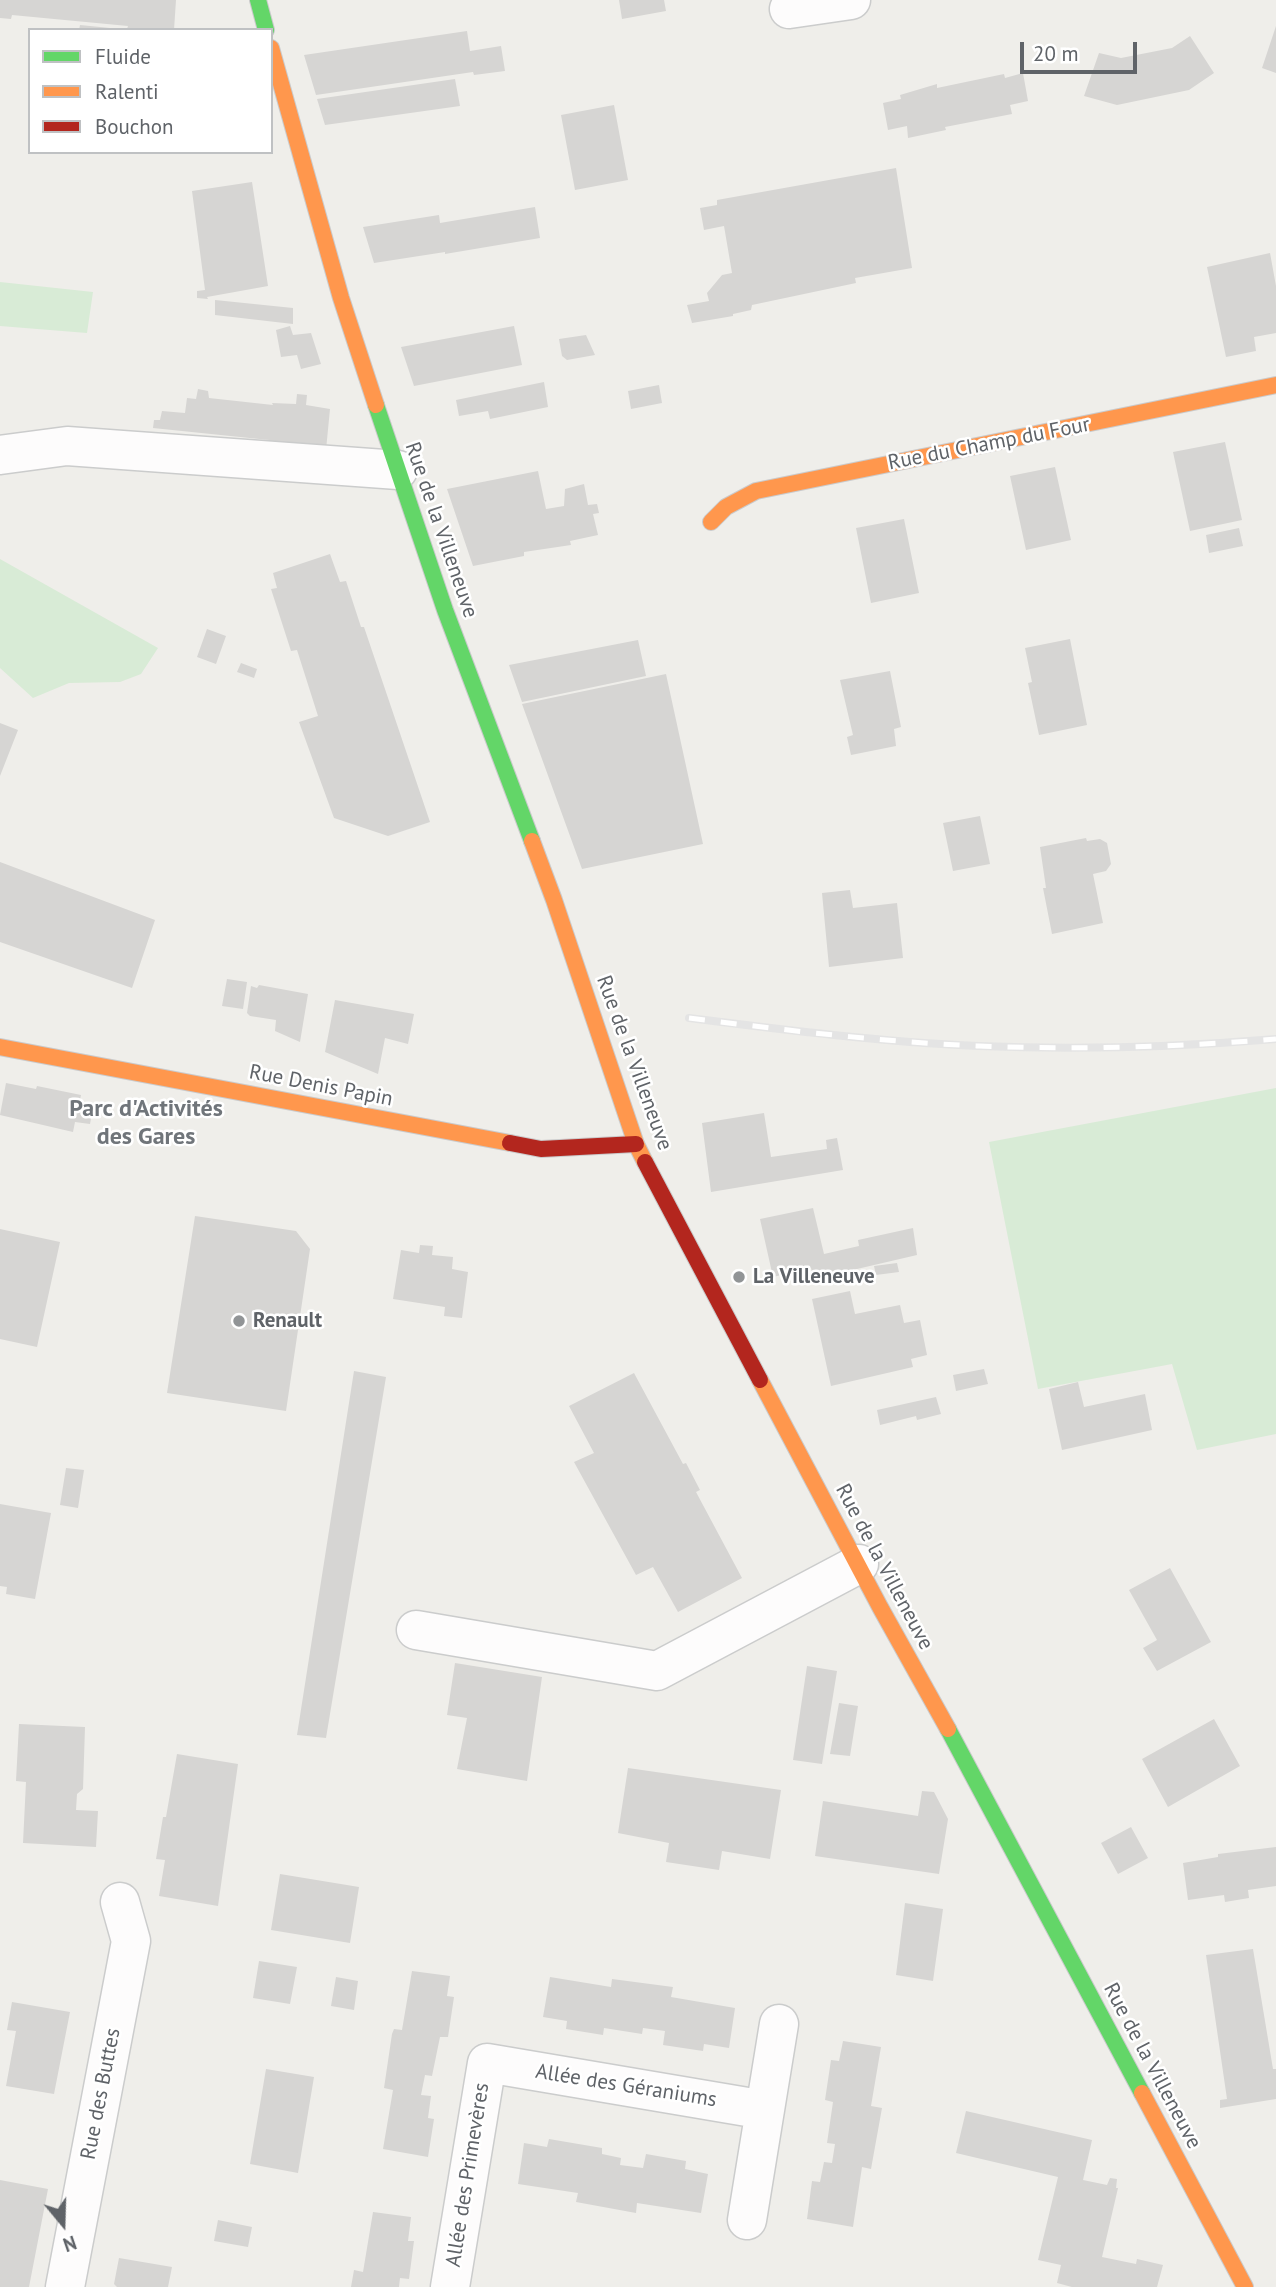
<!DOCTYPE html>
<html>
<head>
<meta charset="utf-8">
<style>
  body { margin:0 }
  #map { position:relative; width:1276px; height:2287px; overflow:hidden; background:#efeeea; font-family:"PT Sans",sans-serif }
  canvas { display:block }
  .legend { position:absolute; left:28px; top:28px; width:245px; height:126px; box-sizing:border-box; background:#fff; border:2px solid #bfc1c3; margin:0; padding:9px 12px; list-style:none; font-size:21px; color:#5f6368 }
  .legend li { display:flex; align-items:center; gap:14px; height:35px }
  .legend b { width:35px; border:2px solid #bfc1c3 }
  .north { position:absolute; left:28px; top:2189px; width:70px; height:70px; -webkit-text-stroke:5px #fff; paint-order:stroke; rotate:161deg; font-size:19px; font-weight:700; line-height:28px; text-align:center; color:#5f6368 }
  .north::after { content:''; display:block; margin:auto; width:24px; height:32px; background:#5f6368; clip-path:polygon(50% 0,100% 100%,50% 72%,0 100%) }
  .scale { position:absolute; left:1020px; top:42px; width:117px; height:32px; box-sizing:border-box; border:4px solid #5f6368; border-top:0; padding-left:9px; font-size:21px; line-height:24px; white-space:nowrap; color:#5f6368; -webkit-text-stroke:5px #fff; paint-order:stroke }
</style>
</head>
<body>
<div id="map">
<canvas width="1276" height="2287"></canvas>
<ul class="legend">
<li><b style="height:9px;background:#63d668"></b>Fluide</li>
<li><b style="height:9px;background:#ff974d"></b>Ralenti</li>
<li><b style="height:9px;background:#b3261e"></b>Bouchon</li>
</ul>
<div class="north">N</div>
<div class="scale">20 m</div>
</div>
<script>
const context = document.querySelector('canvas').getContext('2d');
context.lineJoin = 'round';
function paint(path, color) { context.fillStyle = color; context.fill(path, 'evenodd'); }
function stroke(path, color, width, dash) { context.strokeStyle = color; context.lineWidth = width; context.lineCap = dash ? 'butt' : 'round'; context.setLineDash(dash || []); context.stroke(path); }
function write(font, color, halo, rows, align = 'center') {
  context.font = font + ' "PT Sans",sans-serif'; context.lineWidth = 5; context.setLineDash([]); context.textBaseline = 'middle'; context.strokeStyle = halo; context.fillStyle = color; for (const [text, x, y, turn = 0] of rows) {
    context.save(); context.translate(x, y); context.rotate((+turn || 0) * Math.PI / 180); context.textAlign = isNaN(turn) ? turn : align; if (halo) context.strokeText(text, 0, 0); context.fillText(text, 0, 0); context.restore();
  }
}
paint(new Path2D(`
  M0 282 93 292 87 333 0 326Z
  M0 559 158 648 141 674 120 682 69 683 33 698 0 668Z
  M1276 1088V1434L1197 1450 1172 1364 1038 1389 989 1142Z`), '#d8ebd6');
paint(new Path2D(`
  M0 0H176L174 30 127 29 128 26 12 15 11 19 0 18Z
  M619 0H664L666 11 622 19Z
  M80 25 110 28V30H79Z
  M1276 26V73L1262 68Z
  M467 31 470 51 501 46 505 71 474 75 473 72 316 95 304 55Z
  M1190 36 1214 73 1189 90 1117 105 1084 96 1099 53 1121 58 1172 48Z
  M1023 73 1028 101 1010 105 1012 114 945 127 946 130 908 138 907 126 888 130 883 103 901 99 900 95 937 84V88L1004 74 1005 78Z
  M455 79 460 106 325 125 317 99Z
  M614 105 628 180 575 190 561 115Z
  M896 168 912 268 855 278 856 283 752 305 751 310 733 314V316L692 323 687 305 709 301 707 293 722 275 732 273 724 226 704 230 700 208 717 205V200Z
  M252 182 268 286 207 297 208 299 197 298V291L205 290 192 191Z
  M535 207 540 238 445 254V252L374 263 363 227 439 215 440 223Z
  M1270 253 1276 286V333L1254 337 1256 351 1226 357 1207 267Z
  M215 300 293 308V324L215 315Z
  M290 326 293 335 311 333 321 364 301 369 297 355 281 357 276 330Z
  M514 326 522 365 414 386 401 347Z
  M586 335 595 355 567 360 562 356 559 339Z
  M544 382 548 407 490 419 488 411 459 416 456 400Z
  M659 385 662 403 631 409 628 391Z
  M198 389 208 391 209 398 273 405 272 403 296 404 297 394 307 395 306 405 330 409 326 450 269 444V440L153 428 154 420H160L162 411 185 413 187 398 196 399Z
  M1225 442 1242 520 1190 531 1173 452Z
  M1055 467 1071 540 1026 550 1010 476Z
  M538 471 546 509 564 506 565 489 584 484 588 505 597 504 599 513 593 514 598 535 570 541 571 545 524 552V556L473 566 447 489Z
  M904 519 919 593 871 603 856 528Z
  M1239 528 1243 546 1209 553 1206 535Z
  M330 554 340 582 346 581 361 627H364L430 822 388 836 334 818 299 722 318 716 297 650 291 651 271 589 277 588 273 573Z
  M207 629 226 636 216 664 197 657Z
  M1070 639 1087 725 1039 735 1028 683 1032 682 1025 648Z
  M638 640 646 676 522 702 509 665Z
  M241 663 257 669 254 678 237 672Z
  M890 671 901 727 894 729 896 746 851 755 847 737 853 735 840 680Z
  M666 674 703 844 582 869 522 704Z
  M0 723 18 730 0 776Z
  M980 816 990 864 953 871 943 823Z
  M1086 838 1087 841 1100 839 1107 843 1111 864 1106 871 1093 874 1103 923 1052 934 1043 888H1046L1040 847Z
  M0 862 155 920 132 988 0 942Z
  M850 890 853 908 897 903 903 958 829 967 822 893Z
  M227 979 247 982 243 1009 222 1006Z
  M259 985 308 994 300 1042 275 1031 276 1020 250 1016 247 1013 251 986 257 988Z
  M335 1000 414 1014 408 1044 385 1038 378 1074 325 1052Z
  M6 1083 36 1089 37 1086 81 1095 79 1106 93 1108 90 1124 75 1122 73 1132 0 1115Z
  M764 1113 771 1157 827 1149 826 1140 837 1138 843 1170 711 1192 702 1123Z
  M813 1208 824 1254 859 1246 858 1240 913 1228 917 1255 814 1279 811 1268 773 1277 760 1219Z
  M195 1216 296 1231 310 1249 286 1411 167 1393Z
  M0 1229 60 1242 37 1347 0 1339Z
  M420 1245 433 1246 432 1255 453 1257 452 1269 468 1272 462 1318 444 1316 445 1307 393 1299 401 1250 419 1253Z
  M897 1263 899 1272 876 1275 874 1266Z
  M850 1291 855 1314 900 1305 904 1323 920 1320 927 1355 911 1359 913 1367 831 1386 812 1299Z
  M984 1369 988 1384 956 1391 953 1375Z
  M354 1371 386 1377 326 1738 297 1735Z
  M634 1373 683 1464 686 1463 700 1490 696 1492 742 1578 678 1612 653 1567 636 1575 574 1462 594 1453 569 1406Z
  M1078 1382 1084 1407 1145 1394 1152 1430 1062 1450 1049 1389Z
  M936 1397 941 1414 917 1420 916 1416 880 1425 877 1410Z
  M66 1468 84 1470 78 1508 60 1505Z
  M0 1504 51 1513 35 1599 6 1594 7 1587 0 1586Z
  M1170 1568 1211 1642 1157 1671 1143 1648 1157 1640 1129 1590Z
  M455 1663 542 1677 527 1781 457 1769 467 1718 447 1715Z
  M807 1666 837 1671 822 1764 793 1760Z
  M839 1703 858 1706 850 1756 830 1754Z
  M1214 1719 1240 1766 1168 1807 1142 1759Z
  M19 1724 85 1727 83 1789 77 1794 76 1810 98 1811 96 1847 23 1843 26 1782 16 1781Z
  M177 1754 238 1764 218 1906 159 1896 165 1860 156 1859 163 1817H166Z
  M628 1768 781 1790 770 1859 722 1851 719 1870 666 1862 669 1843 618 1833Z
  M922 1791 934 1792 948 1819 939 1874 815 1856 823 1801 918 1816Z
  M1131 1827 1148 1858 1118 1874 1101 1843Z
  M1276 1847V1886L1248 1890 1249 1898 1225 1902 1224 1895 1188 1900 1183 1863 1218 1857V1854Z
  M280 1874 359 1887 350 1943 271 1930Z
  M905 1903 943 1909 933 1981 896 1975Z
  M1253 1949 1273 2069H1276V2099L1220 2108V2100L1227 2099 1206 1955Z
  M259 1961 297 1967 290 2004 253 1998Z
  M412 1971 450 1976 447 1996 454 1997 448 2037H440L432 2076 425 2075 421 2095 431 2096 428 2118 434 2119 428 2157 383 2149 393 2090 384 2088 392 2034 394 2029 402 2030Z
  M336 1977 358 1981 354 2010 331 2006Z
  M550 1977 611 1987 612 1979 673 1987 671 1997 735 2008 729 2048 704 2044 703 2051 663 2045 665 2031 643 2028 642 2034 604 2028 603 2035 566 2029 567 2021 543 2017Z
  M12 2002 70 2012 54 2094 6 2086 16 2031 7 2030Z
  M843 2041 881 2047 871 2106 882 2108 871 2169 862 2167 853 2227 807 2219 812 2181 820 2182 824 2162 832 2163 835 2144 827 2143 833 2102 825 2100 831 2060 839 2061Z
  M266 2069 314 2077 298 2173 250 2164Z
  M966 2111 1092 2140 1083 2180 1107 2185 1110 2178 1117 2179 1116 2188H1118L1102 2257 1136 2264 1137 2259 1163 2265 1157 2287H1072L1057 2283 1061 2265 1038 2260 1058 2177 956 2153Z
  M549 2139 602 2148V2154L621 2158 620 2165 643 2168 646 2154 686 2161 685 2169 708 2174 701 2213 637 2203 636 2213 576 2202 578 2193 518 2184 524 2143 547 2147Z
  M0 2180 48 2189 29 2287H0Z
  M373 2212 411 2217 408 2241H414L409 2279 400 2278 399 2287H351L354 2270 363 2272Z
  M218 2220 252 2227 248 2247 214 2241Z
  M119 2258 172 2267 168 2287H117L114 2284Z`), '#d6d5d3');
const street = new Path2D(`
  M789 9 851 0
  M0 455 67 446 398 470
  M416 1630 657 1671 859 1564
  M747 2220 779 2024
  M65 2287 131 1941 120 1902
  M450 2287 487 2063 765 2110`);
const fast = new Path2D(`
  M258 0 266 30
  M376 405 445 610 532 841
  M948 1729 1142 2093`);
const slow = new Path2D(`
  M271 48 341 298 376 405
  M711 522 726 507 756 491 1276 385
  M532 841 554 900 636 1144 645 1162
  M0 1047 510 1143
  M760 1380 880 1607 948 1729
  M1142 2093 1245 2287`);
const jam = new Path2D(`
  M510 1143 541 1149 636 1144
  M645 1162 760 1380`);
stroke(street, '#cbcccc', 41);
stroke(fast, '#cacacb', 18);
stroke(slow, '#cacacb', 18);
stroke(jam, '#cacacb', 18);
stroke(street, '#fdfcfc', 38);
stroke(fast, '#63d668', 16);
stroke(slow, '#ff974d', 16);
stroke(jam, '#b3261e', 16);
const rail = new Path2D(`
  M689 1018C785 1030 882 1042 979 1046 1078 1050 1178 1047 1276 1039`);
stroke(rail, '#e4e4e4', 8);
stroke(rail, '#fff', 5, [16]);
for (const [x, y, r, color] of [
  [739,1277,7,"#919496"],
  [239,1321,7,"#919496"]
]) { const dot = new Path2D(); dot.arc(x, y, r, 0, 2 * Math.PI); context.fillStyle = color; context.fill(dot); stroke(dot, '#fff', 2.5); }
write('21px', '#5f6368', '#fff', [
  ["Rue du Champ du Four",989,444,-11],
  ["Rue de la Villeneuve",441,530,71],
  ["Rue de la Villeneuve",634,1063,70],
  ["Rue Denis Papin",321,1086,11],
  ["Rue de la Villeneuve",884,1567,62],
  ["Rue de la Villeneuve",1152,2066,62],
  ["Allée des Géraniums",626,2086,9],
  ["Rue des Buttes",101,2094,-79],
  ["Allée des Primevères",468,2175,-81]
]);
write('bold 21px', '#5f6368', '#fff', [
  ["La Villeneuve",753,1277],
  ["Renault",253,1321]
], 'left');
write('bold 24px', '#70757a', '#fff', [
  ["Parc d'Activités",146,1109],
  ["des Gares",146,1137]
]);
</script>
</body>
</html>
